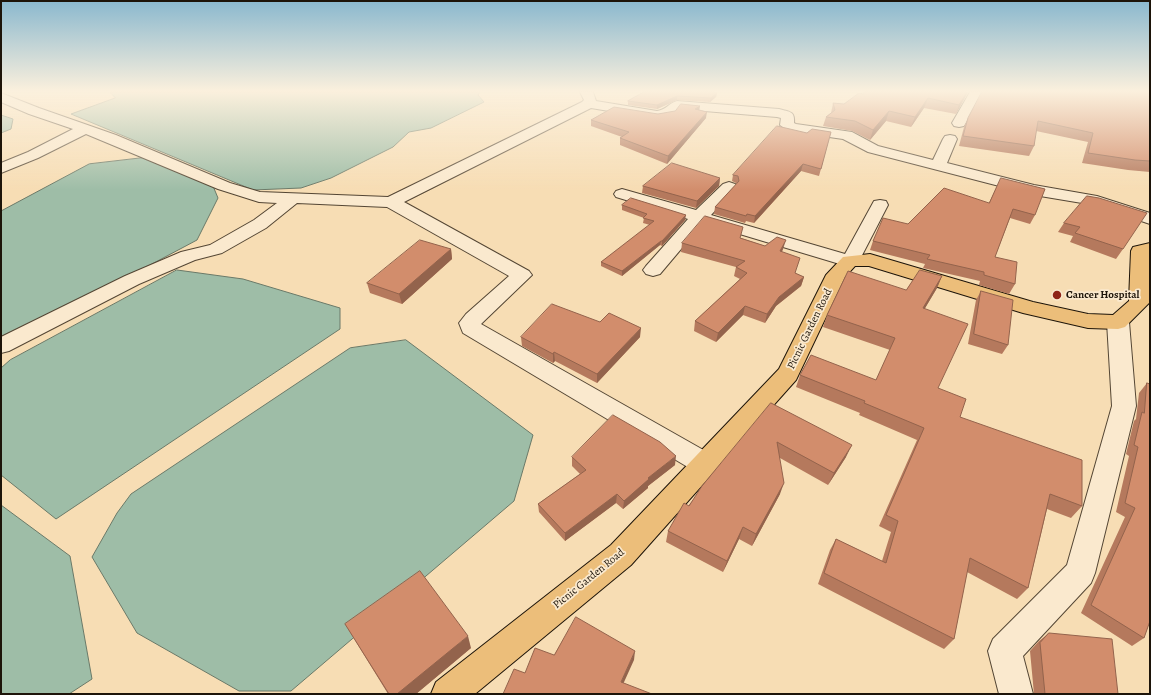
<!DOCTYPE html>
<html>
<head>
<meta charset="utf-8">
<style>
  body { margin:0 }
  #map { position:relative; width:1151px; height:695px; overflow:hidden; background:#f7ddb4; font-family:Alegreya,serif }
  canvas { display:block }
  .frame { position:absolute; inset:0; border:2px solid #1d1409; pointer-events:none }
</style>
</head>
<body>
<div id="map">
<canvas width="1151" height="695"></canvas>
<div class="frame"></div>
</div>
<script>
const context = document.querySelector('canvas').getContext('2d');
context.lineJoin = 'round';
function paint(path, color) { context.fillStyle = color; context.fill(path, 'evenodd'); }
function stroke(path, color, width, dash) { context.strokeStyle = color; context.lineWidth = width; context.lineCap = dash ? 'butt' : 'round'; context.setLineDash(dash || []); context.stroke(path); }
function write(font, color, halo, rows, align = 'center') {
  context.font = font + ' Alegreya,serif'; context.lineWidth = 3.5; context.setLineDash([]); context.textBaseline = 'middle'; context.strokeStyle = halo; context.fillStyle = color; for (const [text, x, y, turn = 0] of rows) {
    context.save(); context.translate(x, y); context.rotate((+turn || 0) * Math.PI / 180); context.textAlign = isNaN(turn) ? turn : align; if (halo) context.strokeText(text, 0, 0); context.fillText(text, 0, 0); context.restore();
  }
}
const water = new Path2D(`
  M110 92H480L478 95 484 102 431 128 409 132 393 147 331 178 301 188 253 190 71 114 115 98Z
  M1 115 13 119 11 129 1 133Z
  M150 157 213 186 218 198 197 240 9 340 1 342V211L89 164Z
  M177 270 243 279 340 308V329L56 519 1 475V368L10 360Z
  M406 340 533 435 514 501 291 691H239L137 633 92 557 117 513 131 494 350 348Z
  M1 505 70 556 92 679 69 694H1Z`);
paint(water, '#9ebda7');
stroke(water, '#6a7968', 1);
const minor = new Path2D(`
  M580 92H593L596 101 657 111C666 110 669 103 677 101L779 109C790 112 795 111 794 123L796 124 852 132 878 146 933 160 943 139 945 136 950 135 955 136 957 139 947 163 1034 185 1097 196 1150 213V224L1094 205 1034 195 868 152 843 139 788 131 780 125 781 118 777 117 680 109 674 116 657 119 591 108 404 202 529 271 532 275 481 324 714 456 718 464 714 472 705 475 696 472 463 333 459 323 466 314 509 276 387 207 297 203 266 228 222 253 195 260 139 284 9 351 1 353V337L125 276 181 252 210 245 254 220 277 203 259 202 218 189 86 134 38 158 1 173V163L28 152 73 129 29 114 1 102V93L39 108 116 135 230 183 260 192 388 197 582 102 584 100Z
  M970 92H983L964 126 959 127 954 126 952 123Z
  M729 182 735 184 737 187 711 215 845 254 874 201 880 200 886 201 888 205 857 265 850 267 843 265 703 223 660 274 653 276 646 274 643 270 646 266 688 219 616 197 614 194 616 191 622 189 696 210 723 184Z
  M1118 315 1125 317 1129 322 1136 406 1095 573 1091 583 1023 656 1033 694H999L988 651 993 639 1067 565 1112 406 1107 322 1111 317Z`);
const major = new Path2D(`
  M1150 243 1149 303 1125 327 1118 329 1088 328 1023 313 869 266H855L845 277 796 380 631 565 475 694H431L436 682 611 545 779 369 826 275 843 257 870 254 1033 302 1088 314 1113 315 1129 301 1131 251 1133 247Z`);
stroke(minor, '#544634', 2);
stroke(major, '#1d1409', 2);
paint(minor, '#fae9ce');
paint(major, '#ecbe7a');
paint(new Path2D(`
  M644 92 717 93 716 97 710 102 677 100 657 109 628 105V101Z
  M864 92H968L956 114 924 108 911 127 886 121 870 140 852 131 823 126 826 117 831 113 833 103 844 104 863 94Z
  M1150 92V172L1128 170 1082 163 1088 142 1036 131 1034 146 1029 156 959 146 964 127 968 118Z
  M699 110 706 118 667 164 620 145V138L622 137 591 126V120Z
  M831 132 819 176 801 171 754 223 746 221 745 223 714 214 715 207 737 184 736 183 732 181 733 175 807 133Z
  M720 178 719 186 696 208 642 193 643 186Z
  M1001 178 1035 215 1030 224 1010 218 995 257 1015 284 1009 294 979 285 980 281 923 268 925 264 870 250 873 241 908 224 989 203Z
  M1087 196 1123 249 1116 259 1070 242 1073 236 1058 232 1064 223Z
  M622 205 685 220 662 246 660 245 622 276 601 266V262L650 225 643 223 644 218 622 210Z
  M741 238 765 246 783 249 782 252 795 273 804 277 801 286 776 306 765 323 743 315 716 342 694 331 695 321 740 279 734 276 736 267 681 252 682 243Z
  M451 249 452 259 402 304 370 293 367 283Z
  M942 276 937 288 925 308 938 388 960 417 1082 506 1071 518 1047 509 1028 588 1017 599 967 572 954 639 944 649 818 584 830 550 836 539 882 561 891 532 879 526 917 440 859 415 860 413 796 387 800 375 876 380 890 350 823 327 827 315 906 290Z
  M981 291 1008 345 1002 354 968 344 976 300Z
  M521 337H640L597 383 555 361 553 363 522 346Z
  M1147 383 1144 638 1132 646 1081 613 1125 517 1116 512 1129 456 1126 454 1134 421 1136 419 1139 393Z
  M771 403 846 457 828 485 780 458V494L752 546 739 539 723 572 666 542 668 531Z
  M572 457 675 465 648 486V488L623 509 616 503 565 541 539 512 538 504 580 474 572 466Z
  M345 624 471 648 416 694H388Z
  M1049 633 1118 694H1034L1030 651 1039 641Z`), '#b5795d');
paint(new Path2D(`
  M967 92H968L956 114 959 105Z
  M717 93 716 97 710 102 711 98Z
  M677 96V100L657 109V105Z
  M928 98 924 108 911 127 915 117Z
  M700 106 699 112 695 109Z
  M889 111 886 121 870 140 873 130Z
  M707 112 706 118 667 164 668 156Z
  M803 164 801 171 754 223 755 216Z
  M720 178 719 186 696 208 697 201Z
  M686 215 685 220 662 246V241Z
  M786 240 783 249 777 260 780 251Z
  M661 241 660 245 622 276V271Z
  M451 249 452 259 402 304 399 294Z
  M942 276 937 288 918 320 923 308Z
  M804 277 801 286 776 306 765 323 767 314 779 297Z
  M745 306 743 315 716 342 718 333Z
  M641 328 640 337 597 383V374Z
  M554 352 555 361 553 363V354Z
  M852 445 846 457 828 485 834 473Z
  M676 456 675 465 648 486V488L623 509 624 501 648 478Z
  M784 483 780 494 752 546 756 534Z
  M617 494 616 503 565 541V533Z
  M743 527 739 539 723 572 727 561Z
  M468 636 471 648 416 694H397Z
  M635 651 634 660 620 691 621 682Z`), '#93634c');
const building = new Path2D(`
  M644 92H714L717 93 711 98 677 96 657 105 628 101Z
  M864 92H967L959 105 928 98 915 117 889 111 873 130 855 121 826 117 835 110 833 103 844 104 859 93 863 94Z
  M982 92H1150V161L1135 160 1088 153 1093 133 1038 121 1034 146 963 136 968 118Z
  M681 104 700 106 695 109 707 112 668 156 620 138 629 132 591 120 614 107 658 114 675 111Z
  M777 126 807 133 812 129 831 132 821 169 803 164 755 216 747 214 746 216 715 207 739 181 738 176 733 175Z
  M672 163 720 178 697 201 643 186Z
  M1001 178 1045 189 1035 215 1013 209 995 257 1017 262 1015 284 984 275V272L927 259 930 255 873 241 883 218 908 224 944 188 989 203Z
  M1087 196 1099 198 1147 213 1123 249 1075 233 1080 227 1064 223Z
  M631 198 686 215 662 241H661L622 271 601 262 654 221 643 218 647 214 622 205Z
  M705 216 743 227 740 238 765 246 777 237 786 240 780 251 800 258 795 273 804 277 779 297 767 314 745 306 718 333 695 321 747 273 736 267 745 261 682 243Z
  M420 240 451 249 399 294 367 283Z
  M920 270 942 276 923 308 968 324 938 388 966 399 960 417 1082 460V506L1050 494 1028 588 970 558 954 639 824 573 836 539 886 563 898 521 886 515 924 428 864 403 865 401 800 375 811 355 876 380 895 338 827 315 848 271 906 290Z
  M981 291 1013 300 1008 345 974 334Z
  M552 304 600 322 609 313 641 328 597 374 554 352 553 354 521 337Z
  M1147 383 1150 384V621L1144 638 1091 605 1135 508 1125 503 1138 447 1134 445 1142 412 1144 413Z
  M771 403 852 445 834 473 777 442 784 483 756 534 743 527 727 561 668 531 684 503 689 506 702 486Z
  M613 415 660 442 676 456 648 478 649 479 624 501 617 494 565 533 538 504 586 470 572 457Z
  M420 571 468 636 397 694H389L345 624Z
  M576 617 635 651 621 682 652 694H503L514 669 525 673 535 648 554 655Z
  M1049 633 1112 639 1118 694H1045L1040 643Z`);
paint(building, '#d28d6c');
stroke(building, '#93634c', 1);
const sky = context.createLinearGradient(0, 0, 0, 190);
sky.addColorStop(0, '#8ab8ce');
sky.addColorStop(0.48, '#fbf0dd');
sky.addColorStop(1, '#fbf0dd00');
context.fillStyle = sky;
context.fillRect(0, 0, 1151, 190);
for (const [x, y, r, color] of [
  [1057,295,5,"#8f2418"]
]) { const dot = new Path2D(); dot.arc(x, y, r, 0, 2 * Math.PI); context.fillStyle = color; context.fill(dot); stroke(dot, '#fae9ce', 1.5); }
write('bold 11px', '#1d1409', '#fae9ce', [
  ["Cancer Hospital",1066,295]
], 'left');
write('11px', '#1d1409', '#fae9ce', [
  ["Picnic Garden Road",810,329,-64],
  ["Picnic Garden Road",589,579,-39]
]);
</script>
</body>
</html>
